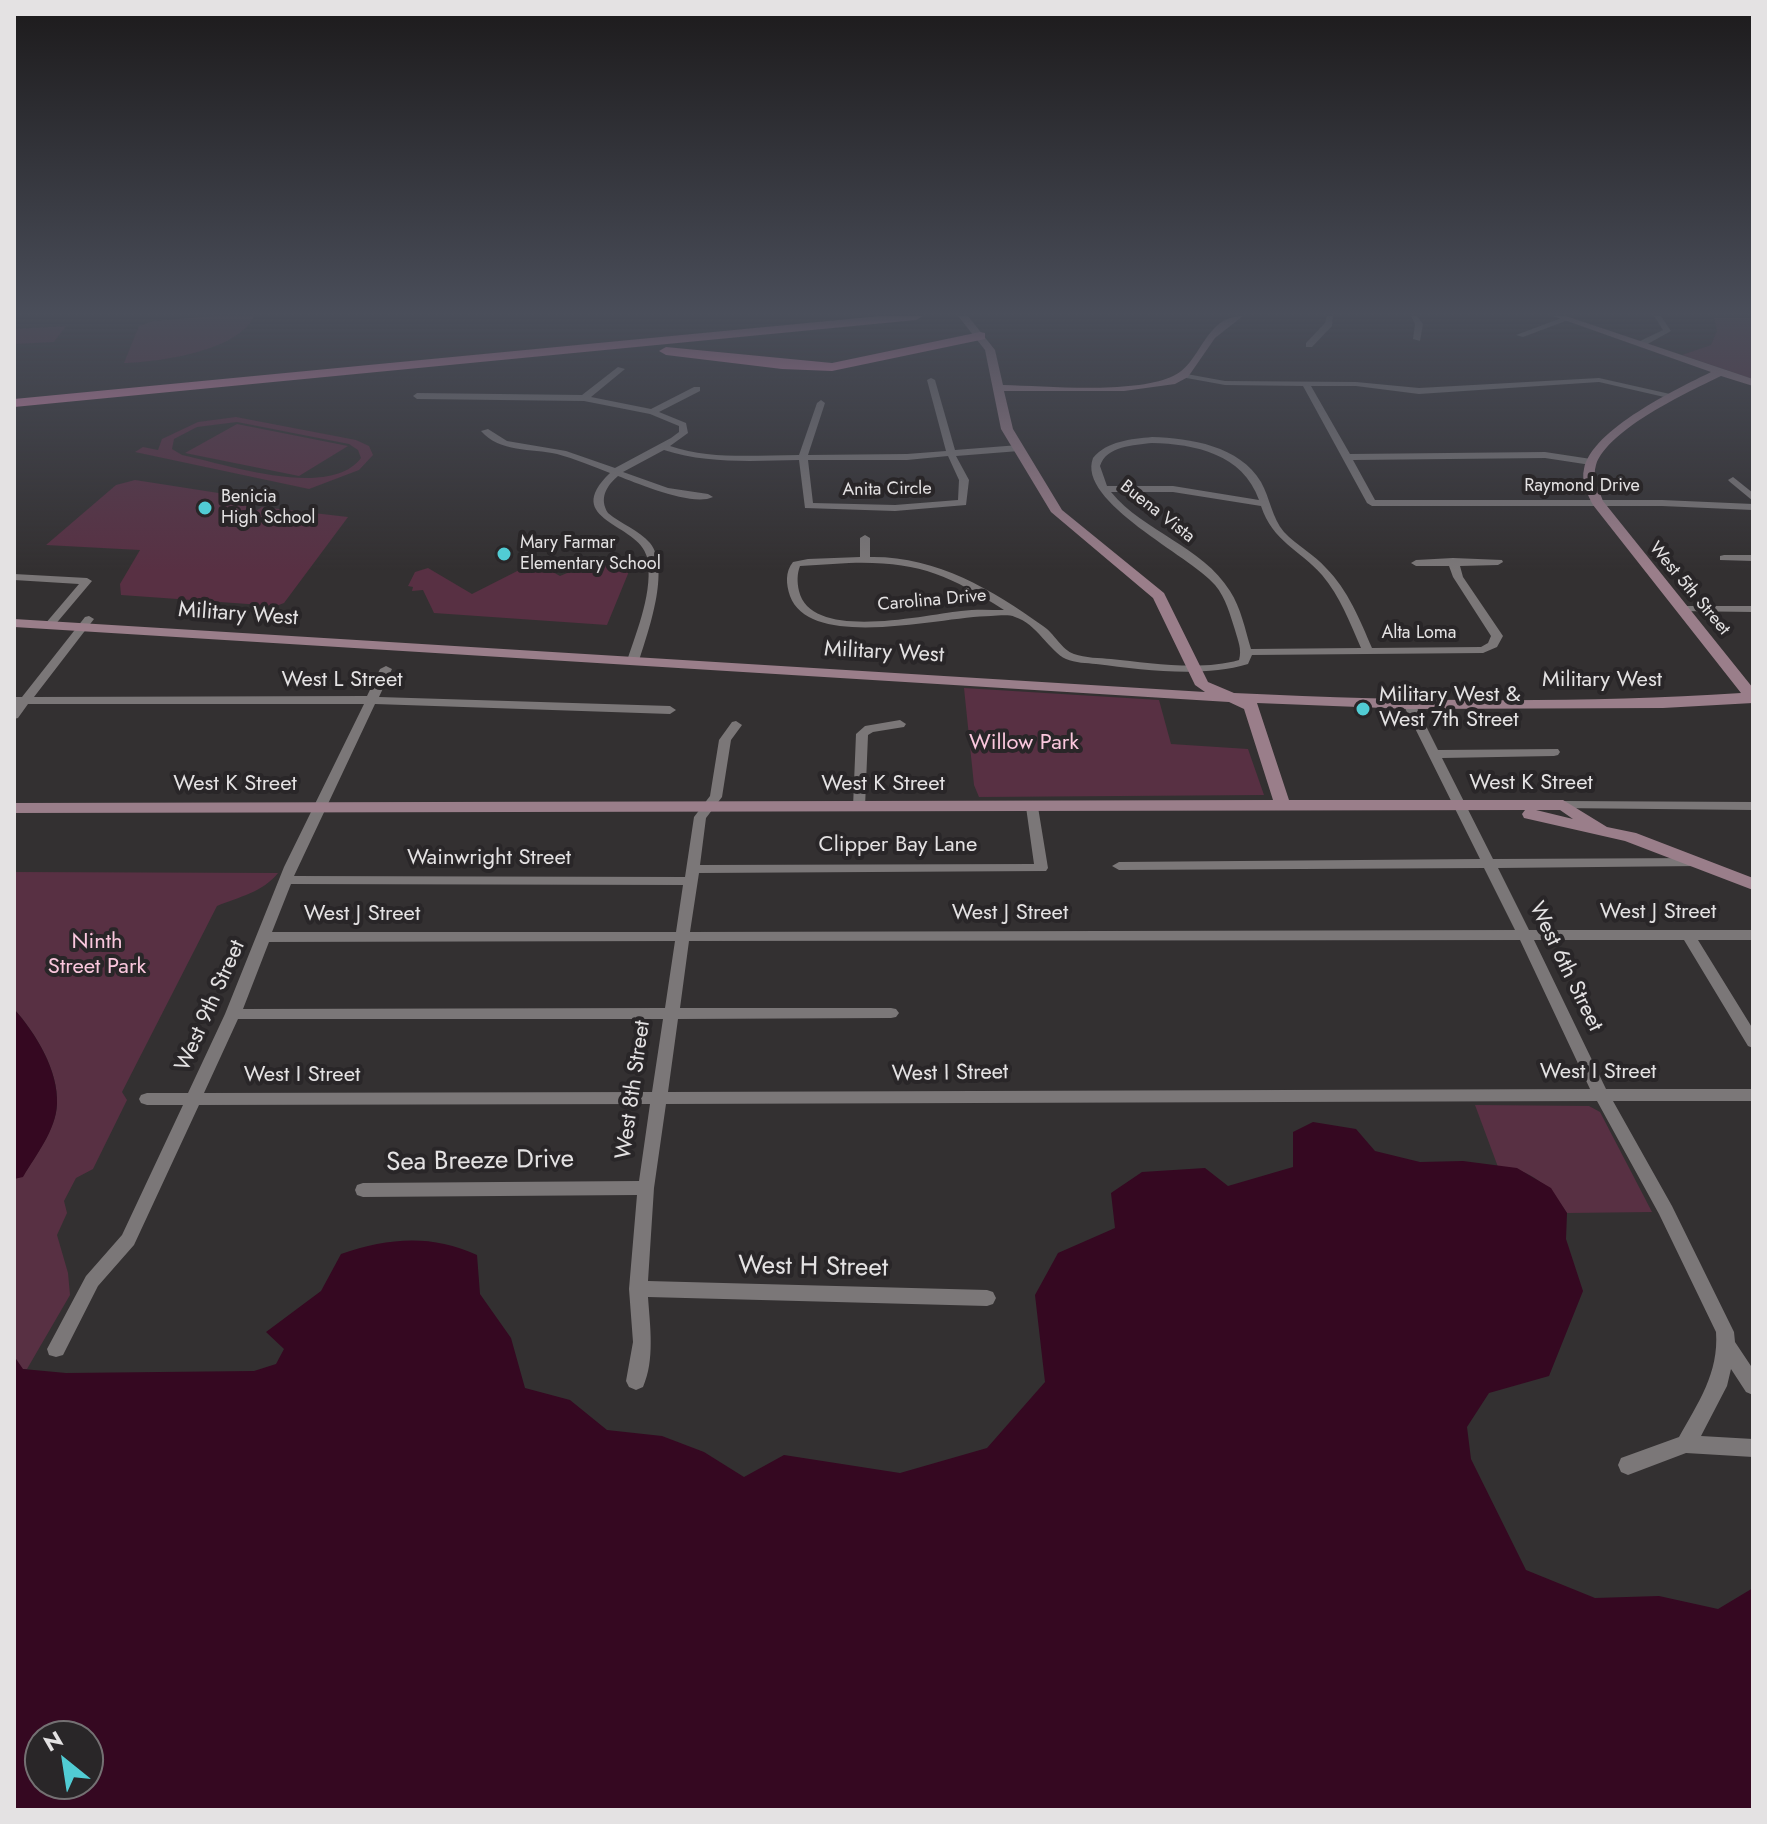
<!DOCTYPE html>
<html>
<head>
<meta charset="utf-8">
<style>
  body { margin:0 }
  #map { position:relative; width:1767px; height:1824px; overflow:hidden; background:#333031; font-family:Jost,sans-serif }
  canvas { display:block }
  .frame { position:absolute; inset:0; border:16px solid #e4e2e3; pointer-events:none }
  .north { position:absolute; left:24px; top:1720px; width:80px; height:80px; box-sizing:border-box; background:#292628; border:2px solid #747173; border-radius:50%; rotate:330deg; font-size:22px; font-weight:700; line-height:32px; text-align:center; color:#e4e2e3 }
  .north::after { content:''; display:block; margin:auto; width:28px; height:36px; background:#51ccd4; clip-path:polygon(50% 0,100% 100%,50% 72%,0 100%) }
</style>
</head>
<body>
<div id="map">
<canvas width="1767" height="1824"></canvas>
<div class="frame"></div>
<div class="north">N</div>
</div>
<script>
const context = document.querySelector('canvas').getContext('2d');
context.lineJoin = 'round';
function paint(path, color) { context.fillStyle = color; context.fill(path, 'evenodd'); }
function stroke(path, color, width, dash) { context.strokeStyle = color; context.lineWidth = width; context.lineCap = dash ? 'butt' : 'round'; context.setLineDash(dash || []); context.stroke(path); }
function write(font, color, halo, rows, align = 'center') {
  context.font = font + ' Jost,sans-serif'; context.lineWidth = 8; context.setLineDash([]); context.textBaseline = 'middle'; context.strokeStyle = halo; context.fillStyle = color; for (const [text, x, y, turn = 0] of rows) {
    context.save(); context.translate(x, y); context.rotate((+turn || 0) * Math.PI / 180); context.textAlign = isNaN(turn) ? turn : align; if (halo) context.strokeText(text, 0, 0); context.fillText(text, 0, 0); context.restore();
  }
}
paint(new Path2D(`
  M214 316H254C239 351 159 362 124 363L139 326 153 321Z
  M1714 318H1753V379L1682 355 1711 345 1717 331Z
  M66 326 54 342 14 344V329Z
  M236 417 356 440 369 446 373 455 359 470 309 489 135 452 143 447 158 450 162 439 198 422ZM237 422 349 444 358 450 361 458C330 500 225 464 182 455L172 449 174 439 197 427Z
  M237 424 348 446 299 476 185 453Z
  M135 480 257 499 227 527H232L262 507 348 517 284 603 276 606 121 595 120 584 140 550 46 545 116 485Z
  M625 557 632 564 607 625 434 613 423 590 412 591 413 587 408 586 415 572 428 568 472 594 535 562 560 576 603 558Z
  M964 688 1159 700 1171 744 1248 749 1264 795 979 797 974 785Z
  M14 872 278 873C263 892 239 897 217 906L122 1092 127 1100 93 1169 76 1178 64 1201 67 1213 57 1235 68 1273 70 1295 27 1369H22L14 1356V1179L23 1176C36 1155 56 1129 57 1104 59 1071 35 1032 14 1009Z
  M1475 1105 1589 1106 1600 1112 1652 1212 1567 1213C1549 1186 1532 1169 1498 1167Z`), '#583043');
paint(new Path2D(`
  M14 1009C35 1032 59 1071 57 1104 56 1130 36 1155 23 1177L14 1179Z
  M1313 1122 1356 1129 1375 1151 1420 1162 1463 1161 1517 1168 1551 1188 1567 1213 1566 1239 1583 1291 1549 1376 1489 1393 1467 1427 1471 1459 1526 1570 1595 1598 1659 1596 1718 1609 1753 1588V1810H14V1356L23 1369 66 1373 254 1371 276 1364 284 1349 266 1332 321 1291 341 1254C388 1238 431 1234 477 1255L480 1294 511 1338 525 1388 570 1400 607 1430 662 1436 704 1452 744 1477 784 1455 900 1473 987 1448 1045 1382 1035 1295 1058 1253 1115 1228 1111 1193 1142 1172 1205 1168 1228 1186 1293 1167V1132ZM88 1736V1784H40V1736Z`), '#350821');
paint(new Path2D(`
  M1327 316H1333L1332 326 1312 347H1306V343L1325 323Z
  M1411 316H1417L1423 324 1420 341 1413 339 1415 324Z
  M1654 316H1661L1671 331 1644 346H1638V342L1663 330Z
  M1564 317 1571 319 1523 337 1516 335Z
  M618 367 625 369 591 397 651 409 694 387H700V391L659 412 686 423 688 433 670 446C711 460 756 455 799 455L817 403 821 400 825 403 808 455 907 454 946 451 927 380 931 378 935 380 955 450 1019 445 1024 448 1019 451 956 456 969 480 966 505 895 511 805 508 799 460C753 461 707 464 664 450L623 472 668 488 708 494 713 497C693 507 639 484 618 476 606 486 599 499 608 513 621 524 639 530 650 543 671 569 648 632 639 661L633 664 627 661C637 630 654 590 647 557 639 523 560 521 610 473 592 466 575 459 557 454 531 448 500 453 481 431L488 429 507 441 566 451 615 468 671 438 679 432V426L650 414 584 401 417 399 413 396 417 393 582 395ZM948 456 959 480 958 500 895 505 813 503 808 460H907Z
  M1181 373 1225 381 1356 382 1419 388 1599 378 1670 394 1673 395V399L1599 382 1419 394 1356 386H1311L1350 454 1545 452 1591 459 1596 462 1591 465 1545 458 1353 460 1375 500H1662L1753 504V510L1662 506H1372L1367 503 1303 386 1225 385 1181 377Z
  M1152 437C1190 438 1240 446 1261 482 1270 498 1272 518 1284 532 1297 546 1314 554 1326 568 1348 590 1360 620 1372 648L1481 647 1488 643 1491 636 1453 577 1449 566H1416L1411 563 1416 560 1453 558 1502 560 1503 562 1498 565 1460 566 1463 577 1503 636 1497 647 1483 653 1252 655 1248 664C1201 678 1144 670 1096 664 1087 663 1075 663 1066 659 1050 652 1036 623 1015 617 1008 614 998 616 991 616 944 616 811 652 790 596 786 584 785 572 793 562L808 559 860 557V538L865 535 870 538V557C936 556 991 589 1043 626 1054 633 1062 650 1074 654 1085 658 1100 658 1111 659 1149 663 1202 671 1239 660 1242 649 1238 641 1235 630 1230 615 1226 598 1215 585 1191 556 1076 502 1093 458 1107 441 1131 439 1152 437ZM1152 443C1195 444 1243 454 1259 500L1173 486H1107L1100 466C1106 446 1134 445 1152 443ZM1111 492H1173L1261 506C1273 542 1299 549 1322 575 1340 596 1350 623 1361 648L1251 649C1245 629 1241 608 1230 591 1202 546 1144 532 1111 492ZM849 563C917 561 947 574 1004 610 990 610 975 609 961 611 923 615 811 642 799 591 797 582 797 574 800 566Z
  M1733 477 1753 493V501L1730 482 1728 480Z
  M1724 555H1753V561L1720 560V556Z
  M14 574 87 578 92 581 54 626 50 627 45 624 79 584 14 580Z
  M1682 606H1753V612L1678 611 1677 609Z
  M89 616 94 619 34 697 367 696 380 669 386 666 392 669 379 697 670 706 676 710 670 714 375 704 294 876 685 877 694 817 710 796 719 740 732 722 736 721 742 725 731 740 722 797 706 818 700 865 1034 864 1026 807 1032 803 1038 807 1048 868 1046 871 699 873 690 932 1515 930 1484 868 1119 870 1112 866 1119 862 1480 859 1398 694 1400 692H1408L1410 694 1438 750 1558 749 1560 752 1558 755 1554 756 1442 758 1493 859 1699 858 1706 862 1699 866 1498 868 1529 930H1753V940H1698L1753 1029V1048L1748 1046 1684 940H1534L1606 1089H1753V1101H1613L1672 1206 1734 1332 1735 1342 1753 1369V1395L1746 1392 1731 1369 1727 1386 1701 1436 1753 1439V1457L1686 1453 1628 1475 1621 1472 1618 1465 1621 1458 1679 1437C1698 1403 1719 1373 1716 1332L1659 1214 1597 1101 666 1104 654 1188 648 1281 987 1290 993 1292 996 1298 993 1304 987 1306 648 1297C650 1326 655 1360 643 1387L636 1390 629 1387 626 1381 633 1342 629 1289 637 1195 363 1197 357 1195 355 1190 357 1185 363 1183 639 1181 650 1104 199 1105 134 1245 98 1286 63 1355 56 1357 49 1355 47 1349 86 1276 122 1235 183 1105H147L141 1103 139 1099 141 1095 147 1093H188L225 1014 284 867 364 704H28L18 718 14 719 16 705H14V697H22L85 617ZM291 884 683 885 676 932H272ZM1520 940 1590 1089 668 1092 678 1019 891 1018 896 1017 899 1013 896 1009 891 1008H680L689 941ZM675 941 665 1008 243 1009 269 942ZM238 1019H663L652 1092 204 1093Z
  M900 720 906 724 904 727 873 732 868 735 865 807 859 811 854 810 853 807 856 734 865 726Z
  M1563 801 1753 802V810L1558 808 1557 805 1558 802Z`), '#7b7778');
paint(new Path2D(`
  M958 316H968L995 350 1003 385C1048 386 1130 394 1171 377 1202 365 1203 316 1243 316L1215 338 1188 377 1175 384 1124 391H1004L1013 429 1062 510 1164 593 1208 682 1234 693C1403 701 1573 704 1741 693L1593 505C1587 494 1581 480 1584 469 1592 429 1677 389 1711 372L1553 316H1566L1753 379V386L1721 376C1688 392 1608 429 1596 465 1592 477 1599 490 1603 501L1753 688V703L1663 708 1409 709 1257 703 1289 800H1563L1607 827 1636 833 1753 878V890L1625 841 1524 818 1522 814 1525 810 14 813V803L1273 800 1244 709 1229 702 14 627V619L1205 692 1195 685 1153 598 1051 512 1001 429 985 350ZM1536 810H1560L1573 819Z`), '#9a7e8a');
paint(new Path2D(`
  M880 316H923L916 320 14 407V399Z
  M980 332 985 333V339L832 371 782 369 666 355 659 351 666 347 832 363Z`), '#e18eb4');
const sky = context.createLinearGradient(0, 0, 0, 571);
sky.addColorStop(0, '#1c1a1b');
sky.addColorStop(0.55, '#4a4e5a');
sky.addColorStop(1, '#4a4e5a00');
context.fillStyle = sky;
context.fillRect(0, 0, 1767, 571);
for (const [x, y, r, color] of [
  [205,508,8,"#51ccd4"],
  [504,554,8,"#51ccd4"],
  [1363,709,8,"#51ccd4"]
]) { const dot = new Path2D(); dot.arc(x, y, r, 0, 2 * Math.PI); context.fillStyle = color; context.fill(dot); stroke(dot, '#292628', 3); }
write('18px', '#e4e2e3', '#292628', [
  ["Raymond Drive",1582,487],
  ["Anita Circle",887,490,-1],
  ["Buena Vista",1157,512,38],
  ["West 5th Street",1689,589,50],
  ["Carolina Drive",932,601,-5],
  ["Alta Loma",1419,634]
]);
write('18px', '#e4e2e3', '#292628', [
  ["Benicia",221,498],
  ["High School",221,519],
  ["Mary Farmar",520,544],
  ["Elementary School",520,565]
], 'left');
write('22px', '#e4e2e3', '#292628', [
  ["Military West",238,615,4],
  ["Military West",884,653,3],
  ["West L Street",342,681],
  ["Military West",1602,681],
  ["West K Street",1531,784],
  ["West K Street",235,785],
  ["West K Street",883,785],
  ["Clipper Bay Lane",898,846],
  ["Wainwright Street",489,859],
  ["West J Street",1658,913],
  ["West J Street",1010,914],
  ["West J Street",362,915],
  ["West 6th Street",1565,967,64],
  ["West 9th Street",211,1006,-66],
  ["West I Street",1598,1073],
  ["West I Street",950,1074,-1],
  ["West I Street",302,1076],
  ["West 8th Street",634,1090,-82]
]);
write('22px', '#e4e2e3', '#292628', [
  ["Military West &",1379,696],
  ["West 7th Street",1379,721]
], 'left');
write('22px', '#fac7dd', '#292628', [
  ["Willow Park",1024,744],
  ["Ninth",97,943],
  ["Street Park",97,968]
]);
write('26px', '#e4e2e3', '#292628', [
  ["Sea Breeze Drive",480,1162,-1],
  ["West H Street",813,1268,1]
]);
</script>
</body>
</html>
